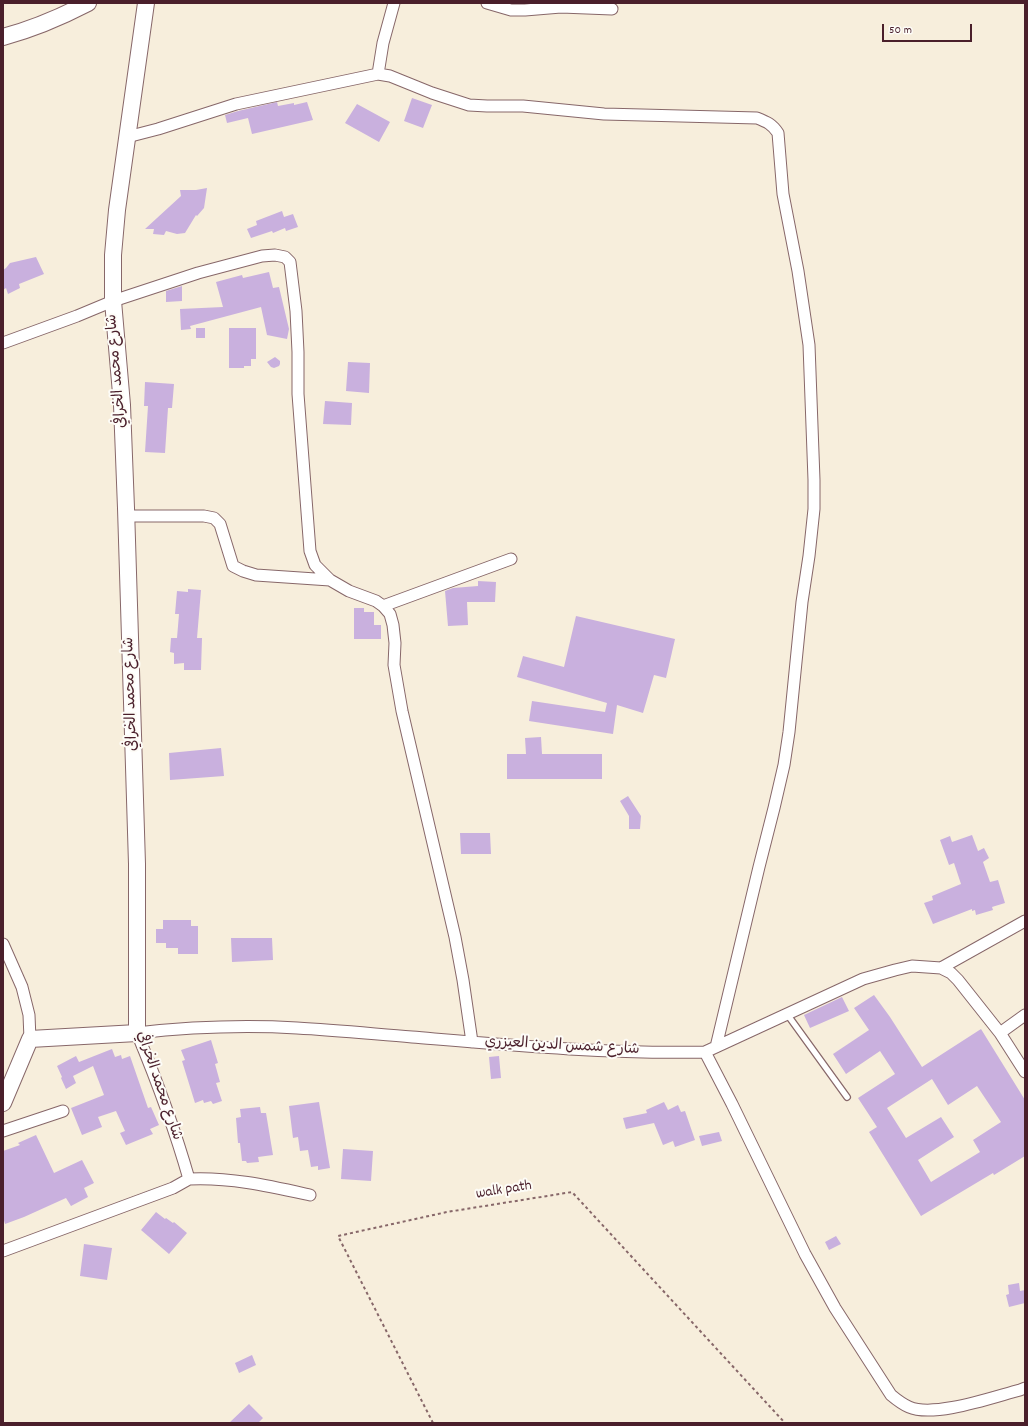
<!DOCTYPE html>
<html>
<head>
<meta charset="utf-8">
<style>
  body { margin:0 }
  #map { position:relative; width:1028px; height:1426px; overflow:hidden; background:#f7eedc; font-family:Dekko,sans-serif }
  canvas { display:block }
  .frame { position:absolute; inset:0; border:4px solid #4a1f2b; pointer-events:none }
  .scale { position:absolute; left:882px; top:24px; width:90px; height:18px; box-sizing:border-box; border:2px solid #4a1f2b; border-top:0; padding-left:5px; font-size:12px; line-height:14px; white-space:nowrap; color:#4a1f2b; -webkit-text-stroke:3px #fdfcf7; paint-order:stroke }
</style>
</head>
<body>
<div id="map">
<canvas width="1028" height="1426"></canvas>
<div class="frame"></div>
<div class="scale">50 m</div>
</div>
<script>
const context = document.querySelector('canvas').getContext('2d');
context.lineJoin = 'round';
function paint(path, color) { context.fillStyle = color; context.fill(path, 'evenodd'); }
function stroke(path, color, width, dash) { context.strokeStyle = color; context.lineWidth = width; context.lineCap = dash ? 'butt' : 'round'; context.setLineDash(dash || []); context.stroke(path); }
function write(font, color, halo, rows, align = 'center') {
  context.font = font + ' Dekko,"Playpen Sans Arabic",sans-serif'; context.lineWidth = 4; context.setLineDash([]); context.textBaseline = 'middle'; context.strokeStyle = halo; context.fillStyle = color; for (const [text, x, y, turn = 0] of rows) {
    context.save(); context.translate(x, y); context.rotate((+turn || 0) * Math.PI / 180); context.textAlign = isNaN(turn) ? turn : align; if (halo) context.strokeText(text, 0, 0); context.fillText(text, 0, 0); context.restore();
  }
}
paint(new Path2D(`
  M412 98 432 105 423 128 404 121Z
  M277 102 278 106 294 103V105L307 102 313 120 252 134 248 118 227 123 225 115 238 111Z
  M357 104 390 122 379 142 345 123Z
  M207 188 204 208 197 216 196 215 185 233 177 234 166 231 164 235 153 234 154 229H145L181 196 180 190H196Z
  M282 211 284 217 293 214 298 227 286 231 285 228 273 233 272 231 251 238 247 229 257 225 256 221Z
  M36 257 44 274 19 284 20 288 8 294 6 288 3 290V270L6 268 10 263Z
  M269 272 273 288 279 287 289 329 287 339 267 335 261 307 190 326 191 329 181 330 180 309 223 307 216 282 242 275 243 278Z
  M182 286V301L166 302V291Z
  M196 328H205V338H196Z
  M229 328H256V359H251V366H244V368H229Z
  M275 357 280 361V364L279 366 274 368 271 367 267 362Z
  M348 362 370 363 369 393 346 391Z
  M145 382 174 384 172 408H168L165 453 145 452 148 406H144Z
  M325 401 352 403 351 425 323 424Z
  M478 581 496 582 495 602H467L468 625 448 626 445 591 453 588 478 586Z
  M188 589 201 590 197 638H202L201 670H184V663L174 664V653L170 652 171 638H177L179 614H175L177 591 188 592Z
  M354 608H364V612H374V625H381V639H354Z
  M576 616 675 639 666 678 654 675 643 713 617 705 613 734 529 721 532 701 605 712 607 703 517 677 523 656 564 667Z
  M541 737 542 754H602V779H507V754H526L525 738Z
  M221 748 224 776 170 780 169 753Z
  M628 796 641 816 640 829H629V816L620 801Z
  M460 833H490L491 854H461Z
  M972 835 978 851 984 848 989 858 983 862 990 882 998 880 1005 903 992 907 993 910 976 915 975 910 972 911V909L933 924 924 903 933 900 932 896 961 884 954 863 949 865 940 840 950 836 952 842Z
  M163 920H191V926H198V954H178V948H166V943H156V929H163Z
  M231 938H272L273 960 232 962Z
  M874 995 890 1017 922 1067 981 1029 1025 1100V1156L994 1175 993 1173 921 1216 869 1132 877 1127 858 1098 895 1074 880 1051 846 1074 833 1054 869 1030 854 1008ZM932 1079 948 1105 977 1086 1001 1122 973 1140 980 1152 931 1182 918 1160 954 1137 941 1117 906 1138 887 1108Z
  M842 997 849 1011 810 1028 804 1015Z
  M211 1040 218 1063 215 1064 220 1082 216 1083 222 1101 213 1104 211 1101 204 1103 203 1100 195 1103 182 1061 185 1060 181 1050Z
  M112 1049 115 1057 121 1055 122 1059 130 1056 148 1108 151 1107 159 1125 150 1129 153 1134 126 1145 120 1133 125 1131 116 1111 98 1117 102 1127 82 1135 71 1108 104 1095 93 1066 73 1076 76 1083 66 1089 61 1078 62 1077 57 1066 76 1056 79 1062Z
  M499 1056 501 1078 491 1079 489 1057Z
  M319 1102 330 1168 318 1170V1166L311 1167 308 1150 300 1151 298 1137 293 1138 289 1106Z
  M664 1102 668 1110 678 1105 681 1112 685 1111 695 1140 675 1147 673 1141 663 1145 654 1123 626 1129 623 1118 647 1113 646 1110Z
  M260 1107 261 1113H266L273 1155 258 1157 259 1162 247 1163 246 1161H242L240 1143H238L236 1118 241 1117 240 1109Z
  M719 1132 722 1141 702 1146 699 1136Z
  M36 1135 54 1173 82 1160 94 1183 84 1188 88 1197 71 1206 66 1198 24 1217 5 1224 3 1217V1151L20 1145 18 1143Z
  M343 1149 373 1151 371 1181 341 1179Z
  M156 1212 165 1219 166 1218 173 1223 174 1222 187 1233 169 1254 141 1230Z
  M836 1236 841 1244 829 1250 825 1242Z
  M84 1244 112 1248 107 1280 80 1276Z
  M1019 1283 1020 1291 1025 1290V1303L1009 1307 1006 1295 1009 1294 1008 1285Z
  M252 1355 256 1365 239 1373 235 1363Z
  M249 1404 263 1418 258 1423H229Z`), '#c9b0de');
const lane = new Path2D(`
  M787 1014 847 1097`);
const street = new Path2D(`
  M487 3 511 10H525L561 7 612 9
  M378 74 383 43 394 3
  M127 137 158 129 236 104 378 74 390 76 432 93 469 105 487 106H523L604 114 757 118C767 122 772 124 778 133L783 194 798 271 809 345 814 480V509L809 556 802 602 789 732 784 765 774 808 759 867 716 1047
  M3 343 77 316 113 301 198 273 262 256 275 255 285 257 290 262 296 311 298 352V394L310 551 315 565 330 580 349 591 376 601 383 606 390 614 393 625 395 643 394 665 402 711 455 937 463 980 472 1042
  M126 516H204L214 518 220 524 233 566 243 571 256 575 330 580
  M383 606 511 559
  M3 944 22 987 29 1015 30 1039
  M941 968 1025 921
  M1000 1033 1025 1015
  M705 1052 732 1104 805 1254 835 1308 891 1395C897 1400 902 1404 909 1407 934 1418 993 1397 1020 1390L1025 1388
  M3 1131 63 1111
  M189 1179C230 1177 269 1186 310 1195
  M3 1251 173 1188 189 1179C175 1130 157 1081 137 1033 190 1027 244 1025 297 1028 335 1030 374 1034 412 1037 509 1045 607 1054 705 1052L863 979 895 970 912 966 941 968 951 973 958 980 1000 1033 1025 1072`);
const secondary = new Path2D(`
  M3 37C33 29 61 17 88 3
  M3 1103 30 1039 137 1033V864L126 508 122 405 113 301V255L117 210 146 3`);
stroke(lane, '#876769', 8);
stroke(street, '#876769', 13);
stroke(secondary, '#876769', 18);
stroke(new Path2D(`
  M433 1423 338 1236 447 1212 572 1192 785 1423`), '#876769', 2, [3, 3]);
stroke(lane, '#fff', 5.5);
stroke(street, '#fff', 11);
stroke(secondary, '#fff', 16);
write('15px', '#4a1f2b', '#fdfcf7', [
  ["شارع محمد الخرافي",118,371,-95],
  ["شارع محمد الخرافي",132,694,-92],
  ["شارع شمس الدين العيزري",562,1047,3],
  ["شارع محمد الخرافي",158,1086,71],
  ["walk path",504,1191,-9]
]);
</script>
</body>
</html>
